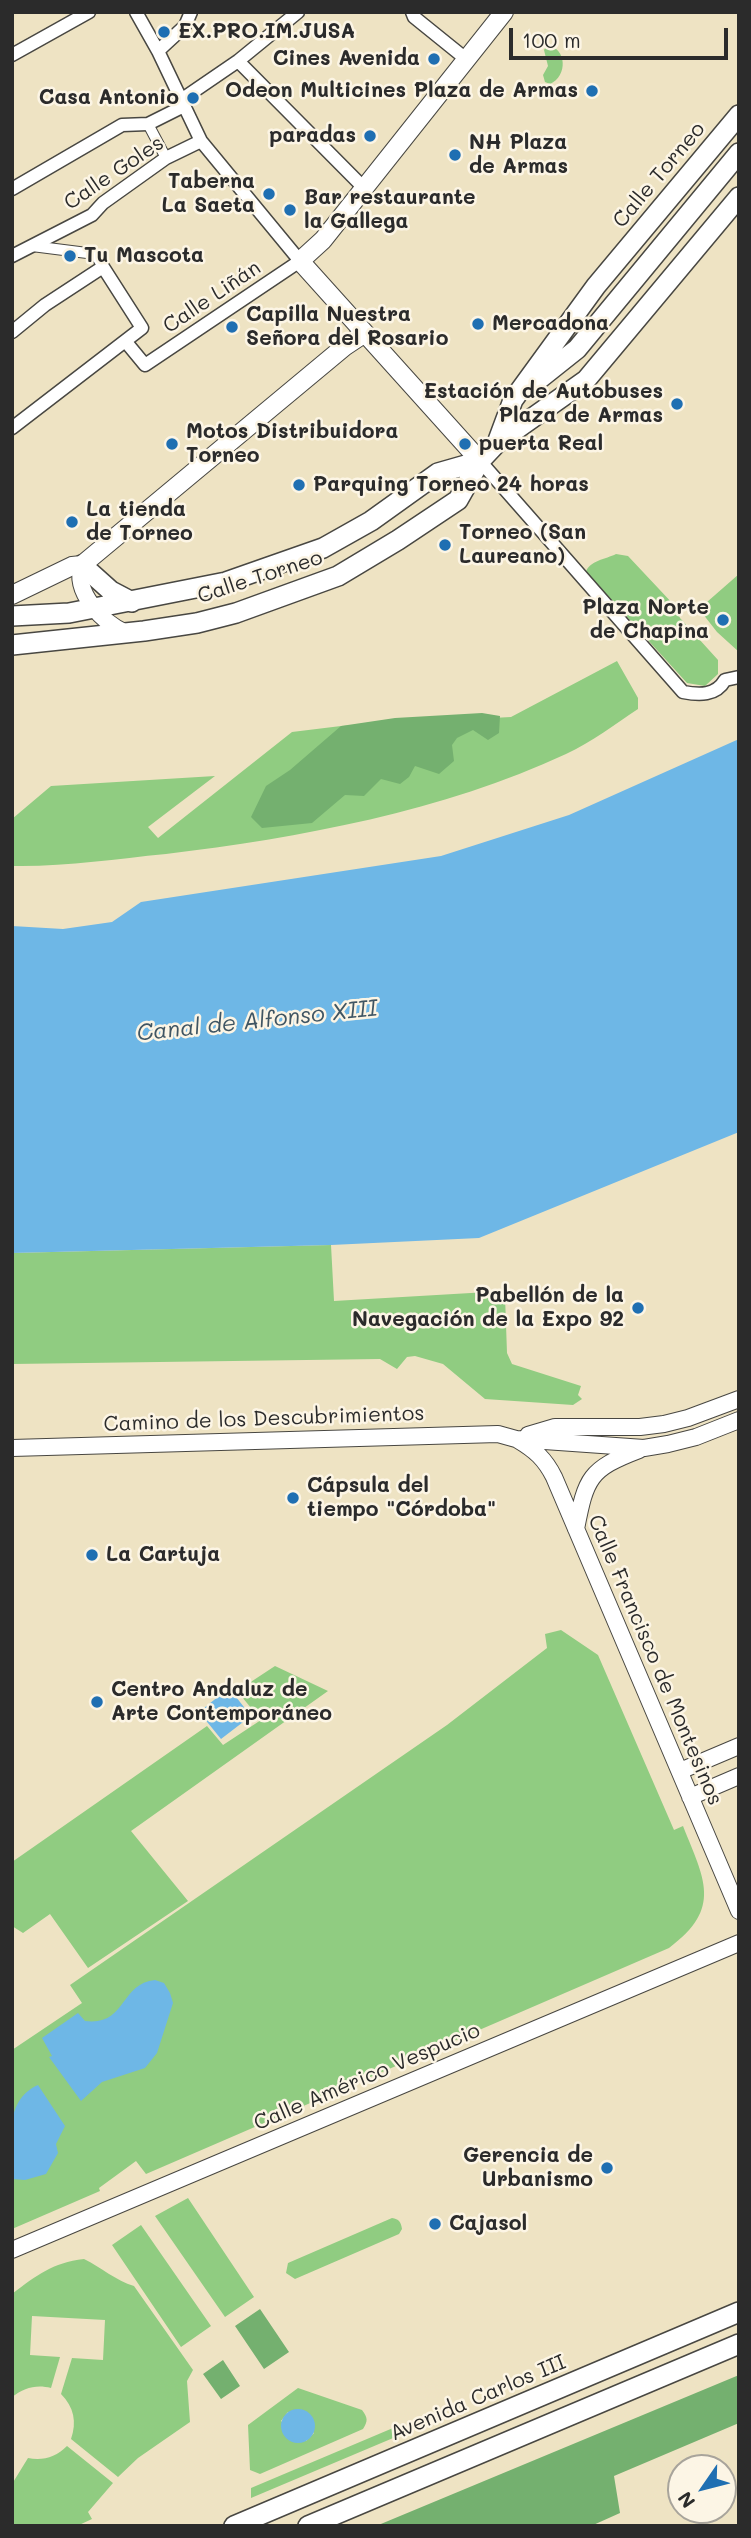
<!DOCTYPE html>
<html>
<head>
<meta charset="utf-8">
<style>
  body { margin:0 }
  #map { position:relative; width:751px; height:2538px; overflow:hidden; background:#eee3c3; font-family:Mali,sans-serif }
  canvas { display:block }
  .frame { position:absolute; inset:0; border:14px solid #2b2b2b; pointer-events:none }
  .north { position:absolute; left:667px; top:2454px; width:70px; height:70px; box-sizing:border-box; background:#fcf5e5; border:2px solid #a8a49b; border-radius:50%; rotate:235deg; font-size:19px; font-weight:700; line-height:28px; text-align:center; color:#2b2b2b }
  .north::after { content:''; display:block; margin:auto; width:24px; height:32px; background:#1f6fb2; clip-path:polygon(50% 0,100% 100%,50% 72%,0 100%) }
  .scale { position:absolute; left:509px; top:28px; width:219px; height:32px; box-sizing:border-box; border:4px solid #2b2b2b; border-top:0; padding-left:9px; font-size:21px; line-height:24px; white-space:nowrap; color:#2b2b2b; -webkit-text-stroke:5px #fcf5e5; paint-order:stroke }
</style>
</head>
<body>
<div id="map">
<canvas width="751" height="2538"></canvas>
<div class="frame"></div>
<div class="north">N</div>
<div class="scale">100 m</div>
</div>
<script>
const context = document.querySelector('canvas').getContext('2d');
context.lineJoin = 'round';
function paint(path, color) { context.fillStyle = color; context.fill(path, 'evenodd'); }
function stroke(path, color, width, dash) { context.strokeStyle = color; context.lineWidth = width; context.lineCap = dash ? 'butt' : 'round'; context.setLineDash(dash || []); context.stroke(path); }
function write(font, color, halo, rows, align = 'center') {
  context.font = font + ' Mali,sans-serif'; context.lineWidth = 5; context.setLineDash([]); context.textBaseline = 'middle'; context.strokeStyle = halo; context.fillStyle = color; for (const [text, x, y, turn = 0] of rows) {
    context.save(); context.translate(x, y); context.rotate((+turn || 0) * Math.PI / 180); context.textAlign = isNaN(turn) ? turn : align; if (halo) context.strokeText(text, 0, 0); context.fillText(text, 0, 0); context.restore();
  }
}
paint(new Path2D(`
  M547 45C567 48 568 76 550 84L545 82 543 75 548 66 544 50Z
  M616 554 628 556 674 605 680 618 718 660V674L705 686 687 683 586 572C589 561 606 559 616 554Z
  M739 574V652L717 632 699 609Z
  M617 661 638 698V709C615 724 592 742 566 754 444 811 299 838 166 854 114 859 64 867 12 866V819L51 786 215 776 148 827 158 838 292 732 341 726 511 717Z
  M331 1245 334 1301 488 1292 505 1296 507 1353 512 1364 581 1386 578 1395 582 1399 573 1405 485 1399 443 1364 415 1356 407 1357 397 1369 380 1359 12 1364V1253Z
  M561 1630 598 1655 674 1830 683 1826C704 1879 723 1908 669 1948L146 2174 136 2161 99 2188 100 2191 12 2229V2050L82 2003 70 1985 447 1725 547 1648 545 1634Z
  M275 1666 328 1691 131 1831 188 1901 88 1968 50 1914 23 1933 12 1926V1862L207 1726 223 1745 261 1720 237 1691Z
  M188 2198 254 2297 225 2317 155 2216Z
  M392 2218C399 2219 401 2222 402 2229L399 2234 295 2279 286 2273 288 2263Z
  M141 2225 211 2326 181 2347 112 2245Z
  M84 2259C101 2267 116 2281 134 2286L193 2370 187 2381 190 2422 138 2458 118 2477 71 2439C77 2422 74 2407 61 2394L72 2358 103 2360 105 2320 32 2316 30 2355 60 2357 51 2388C36 2384 24 2388 12 2397V2294C37 2275 52 2263 84 2259Z
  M298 2388 362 2410C368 2418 368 2421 363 2429L260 2474 250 2470 248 2425ZM288 2412 314 2433 306 2441 281 2421Z
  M393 2428 405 2433 251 2498V2488Z
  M67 2446 113 2483 88 2512 92 2519 77 2526H12V2484L28 2458C43 2461 56 2457 67 2446Z`), '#90cc81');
paint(new Path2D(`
  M482 713 500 716 499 733 488 740 473 730 457 738 452 745 454 761 439 774 415 766 409 777 400 784 381 779 364 796 345 795 312 823 262 828 251 817 266 786 290 770 341 726 395 718Z
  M260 2309 289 2352 264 2369 235 2326Z
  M223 2360 240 2386 221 2399 203 2374Z
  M739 2375V2423L614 2476 620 2513 591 2526H376Z`), '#74b06f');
paint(new Path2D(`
  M739 739V1132L479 1238 331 1245 12 1253V926L63 929 112 922 141 902 441 856 569 815Z
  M229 1688 251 1716 221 1739 199 1712Z
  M155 1980 164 1983 170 1993 173 2003 157 2053 145 2068 102 2082 81 2101 49 2057 52 2056 42 2038 78 2013 85 2021C127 2026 119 1984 155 1980Z
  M38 2085 65 2126 56 2144 58 2153 46 2174 25 2180 12 2179C12 2146 2 2101 38 2085Z
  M281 2426a17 17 0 1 1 34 0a17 17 0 1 1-34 0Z`), '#6eb7e6');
const pedestrian = new Path2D(`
  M148 124 166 158
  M32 246 95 254 103 267`);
const minor = new Path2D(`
  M412 12 414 17 466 59
  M158 51 185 26 191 12
  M12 55 89 12
  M238 61 364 188
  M181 100 238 61 298 12
  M12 189 122 125 148 124 184 106
  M12 256 92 215 103 203 166 158 201 141
  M12 332 45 305 103 267 142 328 12 428
  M126 342 145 365 300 261 201 141 158 51 136 12
  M480 461 683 692C699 695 716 696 725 680L739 677`);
const tertiary = new Path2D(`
  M82 565C73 592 103 623 126 633
  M528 1435 555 1427H640L664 1424 688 1418 739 1399
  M518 1440C535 1450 545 1459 554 1477L739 1911
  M12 1448 498 1434 516 1439 644 1448 668 1444 696 1437 739 1420
  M576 1529C586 1478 589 1469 639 1450
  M680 1771 739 1746
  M690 1797 739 1776
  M12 2250 739 1943`);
const secondary = new Path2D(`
  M480 461 300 261 323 240 504 12
  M12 595 72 566 82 565 344 347 365 333`);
const primary = new Path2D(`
  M533 384 577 349 739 153
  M497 443 513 400 596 286 739 115
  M82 565 111 591 132 602
  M12 616 69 613 226 582 323 548 371 521 438 473 480 461
  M12 645 144 631 197 623 236 613 338 576 398 540 458 500 480 461 497 443 586 380 739 197
  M234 2526 739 2312
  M308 2526 739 2344`);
stroke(pedestrian, '#484742', 12);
stroke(minor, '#484742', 15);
stroke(tertiary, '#484742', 18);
stroke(secondary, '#484742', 20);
stroke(primary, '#484742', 22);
stroke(pedestrian, '#fff', 10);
stroke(minor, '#fff', 12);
stroke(tertiary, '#fff', 16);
stroke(secondary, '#fff', 18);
stroke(primary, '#fff', 19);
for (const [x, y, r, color] of [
  [164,32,7,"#1f6fb2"],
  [434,59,7,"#1f6fb2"],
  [592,91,7,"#1f6fb2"],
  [193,98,7,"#1f6fb2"],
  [370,136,7,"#1f6fb2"],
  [455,155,7,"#1f6fb2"],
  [269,194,7,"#1f6fb2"],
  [290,210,7,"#1f6fb2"],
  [70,256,7,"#1f6fb2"],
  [478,324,7,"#1f6fb2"],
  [232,327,7,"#1f6fb2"],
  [677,404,7,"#1f6fb2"],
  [172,444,7,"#1f6fb2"],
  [465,444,7,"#1f6fb2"],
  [299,485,7,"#1f6fb2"],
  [72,522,7,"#1f6fb2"],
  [445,545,7,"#1f6fb2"],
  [723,620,7,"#1f6fb2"],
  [638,1308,7,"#1f6fb2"],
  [293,1498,7,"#1f6fb2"],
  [92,1555,7,"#1f6fb2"],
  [97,1702,7,"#1f6fb2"],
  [607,2168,7,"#1f6fb2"],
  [435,2224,7,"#1f6fb2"]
]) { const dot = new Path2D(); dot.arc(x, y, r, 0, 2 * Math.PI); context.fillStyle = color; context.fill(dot); stroke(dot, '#fcf5e5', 2.5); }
write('bold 21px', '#2b2b2b', '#fcf5e5', [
  ["EX.PRO.IM.JUSA",178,32],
  ["Cines Avenida",420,59,"right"],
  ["Odeon Multicines Plaza de Armas",578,91,"right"],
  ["Casa Antonio",179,98,"right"],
  ["paradas",356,136,"right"],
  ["NH Plaza",469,143],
  ["de Armas",469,167],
  ["Taberna",255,182,"right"],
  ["La Saeta",255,206,"right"],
  ["Bar restaurante",304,198],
  ["la Gallega",304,222],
  ["Tu Mascota",84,256],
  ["Capilla Nuestra",246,315],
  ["Señora del Rosario",246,339],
  ["Mercadona",492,324],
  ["Estación de Autobuses",663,392,"right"],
  ["Plaza de Armas",663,416,"right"],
  ["Motos Distribuidora",186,432],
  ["Torneo",186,456],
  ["puerta Real",479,444],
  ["Parquing Torneo 24 horas",313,485],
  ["La tienda",86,510],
  ["de Torneo",86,534],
  ["Torneo (San",459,533],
  ["Laureano)",459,557],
  ["Plaza Norte",709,608,"right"],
  ["de Chapina",709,632,"right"],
  ["Pabellón de la",624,1296,"right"],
  ["Navegación de la Expo 92",624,1320,"right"],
  ["Cápsula del",307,1486],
  ["tiempo \"Córdoba\"",307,1510],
  ["La Cartuja",106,1555],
  ["Centro Andaluz de",111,1690],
  ["Arte Contemporáneo",111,1714],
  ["Gerencia de",593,2156,"right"],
  ["Urbanismo",593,2180,"right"],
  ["Cajasol",449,2224]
], 'left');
write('21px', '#2b2b2b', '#fcf5e5', [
  ["Calle Goles",114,173,-34],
  ["Calle Torneo",659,175,-50],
  ["Calle Liñán",212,297,-34],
  ["Calle Torneo",260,577,-18],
  ["Camino de los Descubrimientos",264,1419,-2],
  ["Calle Francisco de Montesinos",655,1660,67],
  ["Calle Américo Vespucio",367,2077,-23],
  ["Avenida Carlos III",478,2398,-23]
]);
write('italic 23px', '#3f5563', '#fcf5e5', [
  ["Canal de Alfonso XIII",257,1021,-6]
]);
</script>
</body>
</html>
